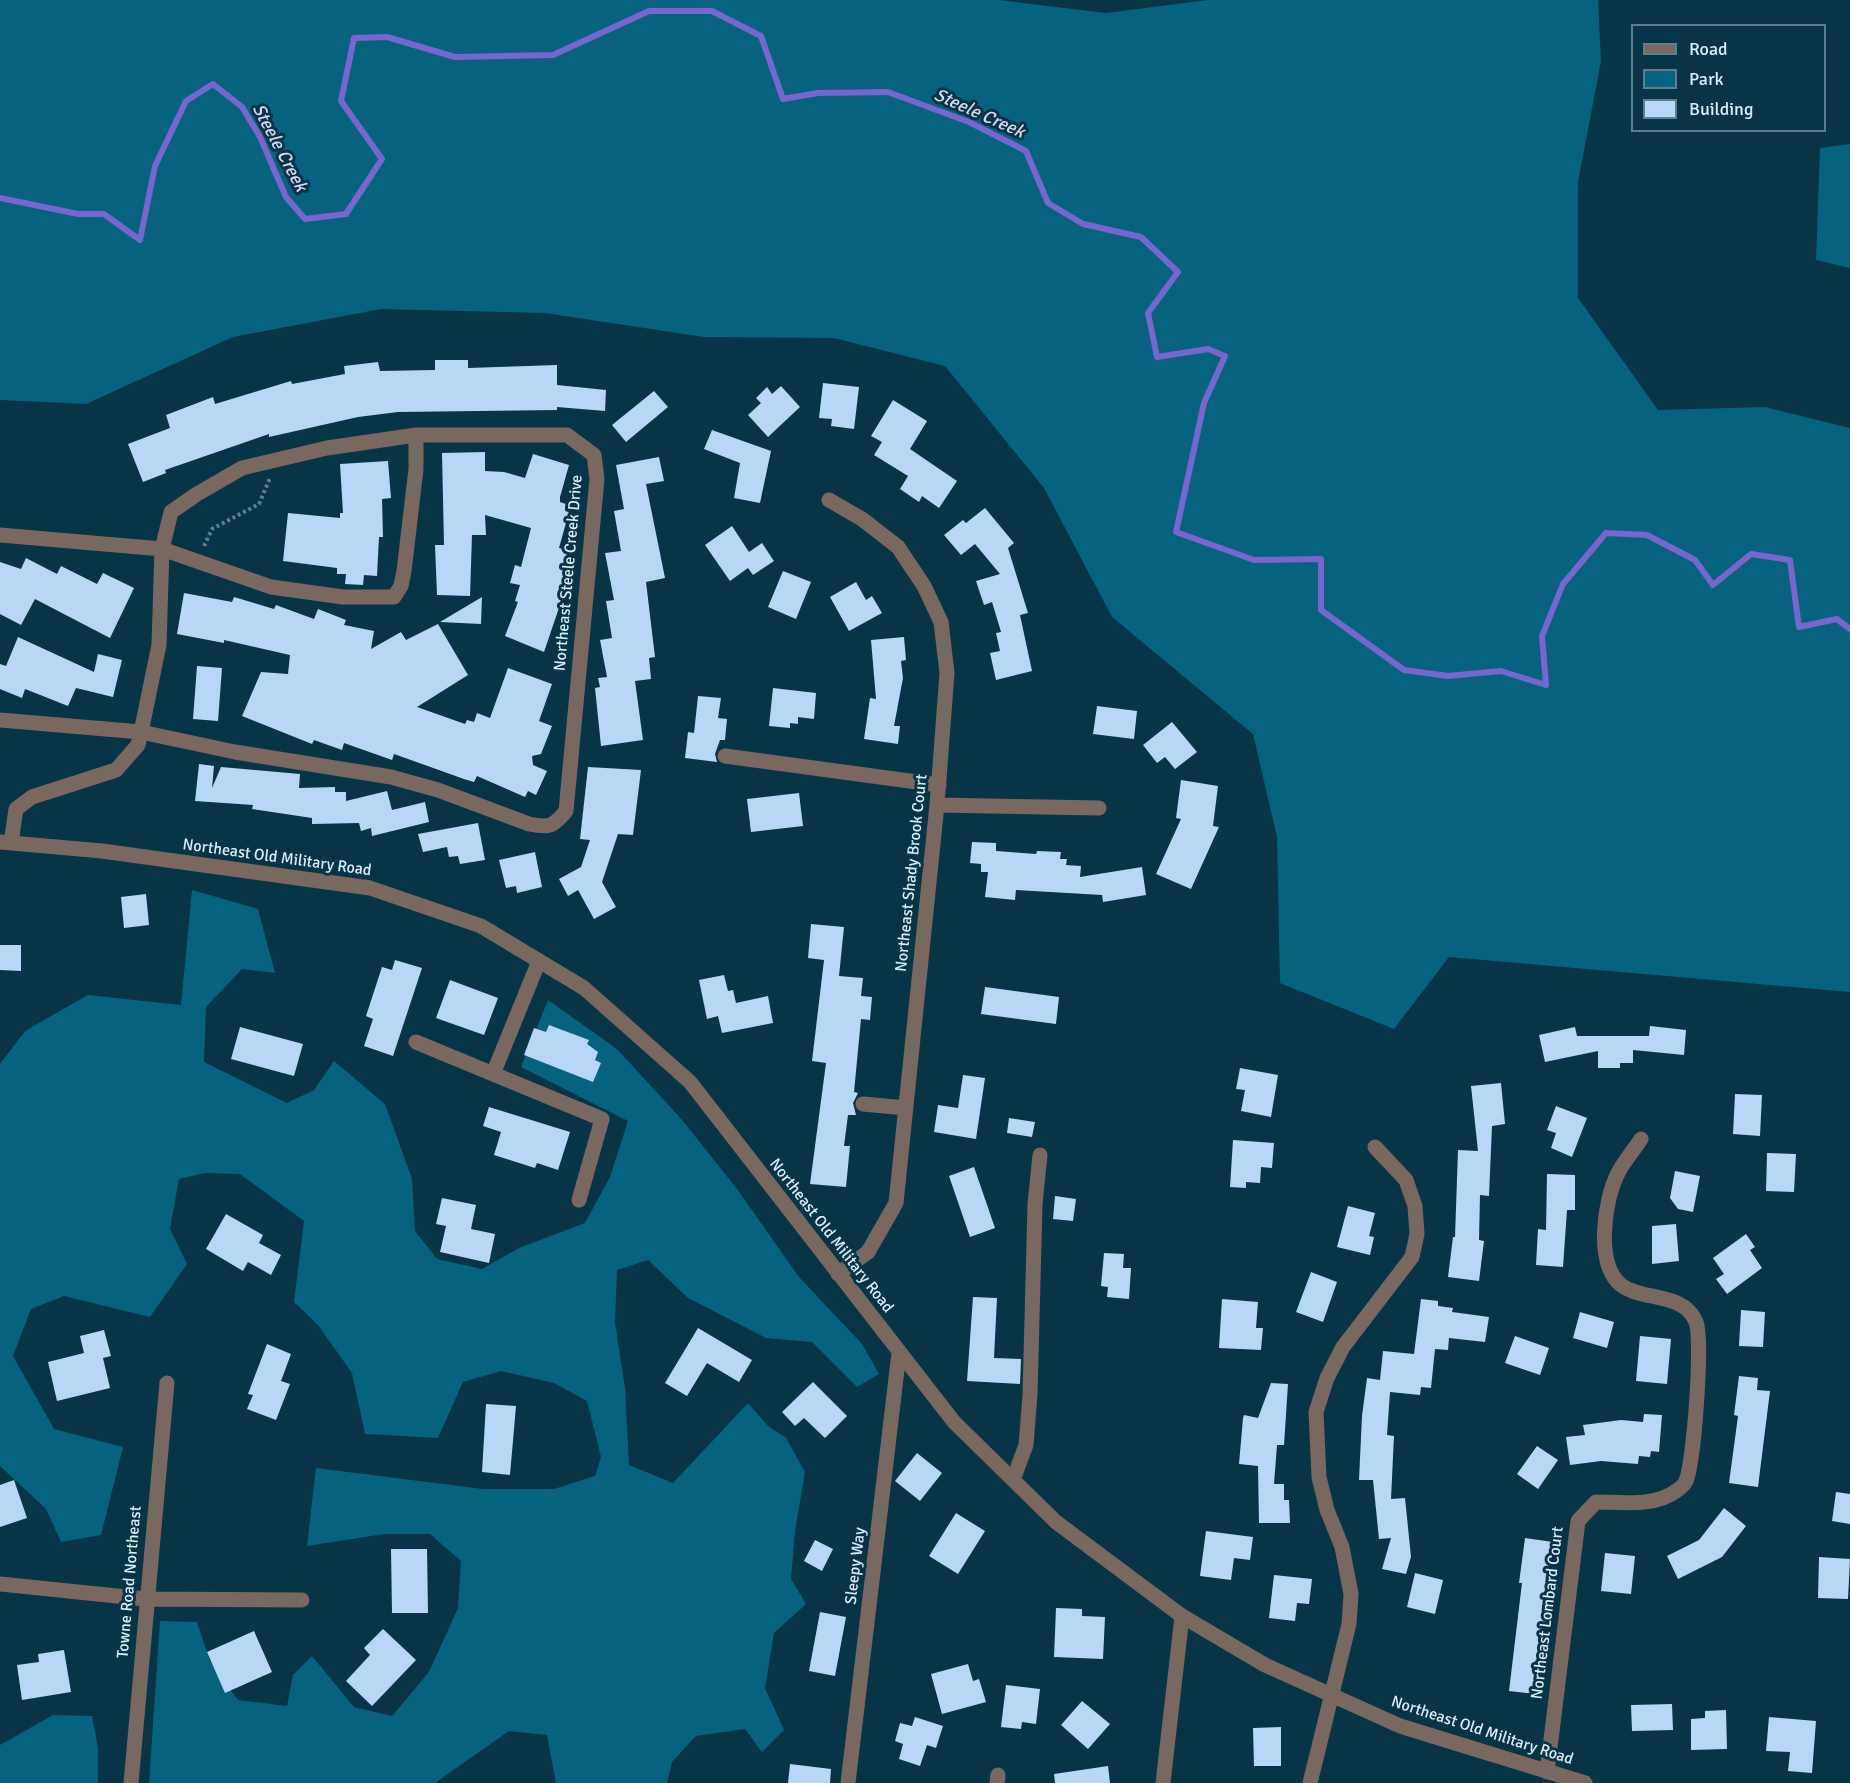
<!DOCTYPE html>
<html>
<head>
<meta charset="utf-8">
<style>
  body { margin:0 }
  #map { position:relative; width:1850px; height:1783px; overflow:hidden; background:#073545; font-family:Signika,sans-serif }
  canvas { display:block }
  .legend { position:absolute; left:1631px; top:24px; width:195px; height:108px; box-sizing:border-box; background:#073545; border:2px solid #5b7f8d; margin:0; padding:8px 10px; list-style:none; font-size:18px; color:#d9effa }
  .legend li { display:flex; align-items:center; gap:12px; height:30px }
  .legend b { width:30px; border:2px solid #5b7f8d }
</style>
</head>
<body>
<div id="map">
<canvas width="1850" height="1783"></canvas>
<ul class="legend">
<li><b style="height:8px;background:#786860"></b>Road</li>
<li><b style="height:16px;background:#07627f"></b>Park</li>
<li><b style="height:16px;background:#b7d7f6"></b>Building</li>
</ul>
</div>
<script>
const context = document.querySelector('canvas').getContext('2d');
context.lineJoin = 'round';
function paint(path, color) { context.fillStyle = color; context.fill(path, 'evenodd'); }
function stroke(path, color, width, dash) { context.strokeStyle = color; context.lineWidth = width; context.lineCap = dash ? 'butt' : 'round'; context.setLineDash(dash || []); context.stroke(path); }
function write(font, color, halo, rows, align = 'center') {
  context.font = font + ' Signika,sans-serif'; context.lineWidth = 6; context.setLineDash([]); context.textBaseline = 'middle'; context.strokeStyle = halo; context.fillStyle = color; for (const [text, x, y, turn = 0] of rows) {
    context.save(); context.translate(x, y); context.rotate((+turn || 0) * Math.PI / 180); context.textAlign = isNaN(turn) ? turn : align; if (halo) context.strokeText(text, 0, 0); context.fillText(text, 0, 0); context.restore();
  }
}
paint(new Path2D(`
  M0 0H998L1106 13 1208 0H1598L1601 61 1578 182V298L1658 410 1765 407 1850 428V992L1449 957 1394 1029 1280 983 1277 837 1253 734 1112 617 1044 488 945 366 834 338 704 337 545 313 381 309 233 337 86 404 0 400Z
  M1850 144V268L1816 260 1820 148Z
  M192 890 258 909 275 973 242 969 206 1007 204 1062 287 1103 314 1090 334 1061 385 1104 412 1179 415 1231 437 1259 482 1269 519 1248 585 1223 610 1177 628 1121 521 1067 548 1000 617 1049 683 1121 737 1189 799 1277 862 1344 879 1374 857 1387 812 1342 766 1338 688 1298 648 1260 617 1270 615 1323 625 1388 629 1465 673 1483 748 1403 768 1426 786 1438 805 1472 795 1531 791 1579 806 1604 774 1633 765 1688 784 1730 762 1752 745 1729 696 1736 672 1762 667 1783H556L547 1735 509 1731 435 1783H149L160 1621 197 1622 210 1661 238 1700 287 1706 293 1675 312 1656 354 1707 392 1716 429 1672 458 1608 461 1561 430 1534H384L307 1546 316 1468 483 1489H554L595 1476 601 1457 587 1401 554 1383 501 1371 463 1382 438 1438 365 1434 352 1373 318 1325 294 1302 304 1221 240 1174 205 1173 179 1179 170 1229 187 1264 150 1317 64 1296 31 1309 13 1356 54 1429 123 1447 101 1535 61 1542 46 1509 0 1466V1064L25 1031 88 995 181 1005Z
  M53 1715 92 1716 98 1748V1783H0V1745Z`), '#07627f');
stroke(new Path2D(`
  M0 198 78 214H104L140 240 155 166 186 101 213 84 242 107 260 137 286 197 305 219 346 214 382 159 341 101 354 38 387 37 455 57 553 55 649 11H712L761 36 783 99 818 93 888 92 969 122 1026 151 1048 203 1083 224 1141 237 1178 272 1148 313 1157 357 1208 349 1225 356 1204 403 1176 532 1254 560 1321 559V610L1404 670 1448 676 1501 671 1546 685 1542 636 1563 584 1606 533 1647 535 1695 560 1713 585 1751 554 1790 560 1799 627 1837 619 1850 629`), '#7666ce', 6);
paint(new Path2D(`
  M435 360H468V368L557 365V385L606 390 605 411 557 407V410L398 412 358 417 269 437V434L165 470 166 473 143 482 128 444 170 428 166 415 213 397 215 404 291 381 292 384 345 374 344 366 378 362 380 371 435 370Z
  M823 383 859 387 854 429 831 426 832 419 819 418Z
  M781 386 800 407 768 437 748 415 761 403 756 398 767 387 772 394Z
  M654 391 668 407 626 442 612 425Z
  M893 400 927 421 910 449 957 481 939 508 922 496 919 502 900 489 908 476 874 455 882 442 871 436Z
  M712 430 771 451 760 503 734 498 740 463 704 449Z
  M485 452V471L504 472 525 478 533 454 569 465 560 497V502L566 504 565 511 569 512 559 548 571 551 561 592 564 593 544 652 505 636 518 602 515 601 520 585 510 583 515 565 521 567 531 528 485 515 486 535H472L470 596 437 595 435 545H444L442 453Z
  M659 457 664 481 646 484 665 578 646 582 655 657 649 658 651 679 635 681 643 740 601 746 595 688 600 687 598 678 607 677 600 640 612 638 606 601 614 600 605 553 621 551 614 511 624 509 616 465Z
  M388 461 391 498 382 499 383 537H379L377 576 364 575 363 585 345 584 346 574H337V568L283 561 288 513 340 518V513H343L340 464Z
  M985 508 1014 543 1008 548 1028 613 1020 615 1032 671 996 680 990 653 1000 651 996 633 1001 632 992 602 984 605 976 581 1000 574 975 544 961 555 944 535 963 520 966 523Z
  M732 526 749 552 762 543 774 561 753 575 748 568 730 581 705 545Z
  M26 558 57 574 61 566 97 584 103 573 134 588 110 638 35 599 21 625 0 614V562L21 569Z
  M783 571 811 582 796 619 768 607Z
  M856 582 866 600 872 596 882 613 849 631 830 597Z
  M184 593 232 602 234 597 274 609 276 605 314 619 318 609 346 620 344 625 374 631 371 649 401 632 406 640 438 624 468 675 417 707 465 724 467 720 474 722 477 713 490 718 508 668 552 684 539 721 552 726 541 754 532 756 533 765 547 771 536 795 528 791 525 797 477 776 474 782 464 779 394 754 392 760 344 743 342 750 314 740 312 744 242 716 261 672 288 674 290 655 224 640V643L177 634Z
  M482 597 481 624 440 622Z
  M18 637 94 672 98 654 122 660 113 697 76 688 68 706 25 689 22 698 0 689V664L6 666Z
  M904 637 906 660 901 661 903 678 894 726H900L898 744 864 739 870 698 876 699 871 640Z
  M197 666 222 668 218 721 193 719Z
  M773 688 816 693 814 719 798 717V724L790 723V728L769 726Z
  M698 696 721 698 718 718 727 719 725 740H720L715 754 717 762 685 758 688 732 694 733Z
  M1097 706 1137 711 1134 739 1093 734Z
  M1172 722 1197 752 1175 769 1165 757 1157 763 1143 745Z
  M199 764 214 766 212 788 221 767 300 774 299 788 335 787V792H346V801L387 791 392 810 425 802 429 822 372 836 371 828 361 831 359 823 312 824V818L252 809 253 805 195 801Z
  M588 767 641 770 633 835 618 834 602 882 616 907 594 919 578 890 568 896 559 879 581 867 590 840 580 839Z
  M1181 780 1218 786 1213 826 1219 827 1191 889 1156 874 1181 819 1176 818Z
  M799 793 803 826 751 832 747 799Z
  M478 823 485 860 460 864 458 856 449 857 447 847 423 852 418 834Z
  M972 842 996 843V851L1036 854 1037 851 1061 852 1060 859H1067L1066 865 1081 866 1080 877 1142 867 1146 895 1103 902 1102 895 1016 890 1015 900 985 897 988 872H981V864L970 863Z
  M535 852 542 887 517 893 516 886 506 888 499 860Z
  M146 894 149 925 124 928 121 897Z
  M811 924 844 927 839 976 863 978 861 996 872 997 870 1020 861 1019 854 1092 858 1093 853 1103 856 1115H848L844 1146H850L846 1187 810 1184 826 1063 812 1061 824 960 808 958Z
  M0 945H21V971L0 970Z
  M395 960 422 968 393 1056 364 1046 373 1019 366 1016 382 967 392 970Z
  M724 975 728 991 733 990 736 1003 768 996 773 1023 722 1033 718 1016 707 1019 699 980Z
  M450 980 498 998 484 1035 436 1018Z
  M985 987 1059 997 1056 1024 981 1014Z
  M549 1025 589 1040 587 1044 598 1052 595 1060 601 1063 593 1082 524 1055 534 1028 546 1032Z
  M1650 1026 1686 1030 1684 1055 1633 1050V1063H1620V1068H1598V1051L1545 1062 1539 1035 1575 1027 1577 1036H1649Z
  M240 1027 303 1044 294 1076 231 1059Z
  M1240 1068 1278 1075 1271 1117 1241 1111 1245 1090 1236 1089Z
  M963 1075 985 1078 976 1139 934 1132 938 1105 958 1108Z
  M1501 1083 1505 1124 1492 1126 1489 1196 1480 1195 1479 1240 1484 1241 1479 1281 1448 1277 1453 1237H1455L1458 1150 1478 1151 1471 1086Z
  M1735 1094 1762 1095 1760 1136 1733 1134Z
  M1556 1106 1587 1118 1572 1157 1551 1148 1556 1133 1547 1130Z
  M489 1107 570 1132 558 1170 537 1163 535 1168 494 1155 501 1132 483 1126Z
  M1009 1118 1035 1122 1032 1137 1007 1133Z
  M1233 1140 1274 1143 1272 1168 1261 1167 1260 1183 1246 1182V1188L1230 1187Z
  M1767 1153 1796 1154 1794 1192 1766 1191Z
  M974 1167 995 1228 970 1237 949 1176Z
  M1675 1171 1700 1176 1693 1212 1678 1209 1670 1198Z
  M1547 1174 1575 1175V1210H1567L1563 1267 1536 1265 1538 1229 1546 1230Z
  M1055 1196 1076 1199 1073 1221 1053 1219Z
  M442 1198 476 1205 471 1229 495 1234 489 1263 440 1252 446 1226 436 1224Z
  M1348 1206 1375 1213 1369 1236 1374 1237 1370 1255 1337 1247Z
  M226 1214 263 1235 259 1243 281 1255 271 1275 248 1262 243 1271 206 1249Z
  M1676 1224 1679 1261 1652 1264V1226Z
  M1746 1234 1755 1247 1750 1250 1762 1268 1727 1294 1716 1279 1724 1274 1713 1258Z
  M1104 1253 1124 1254 1123 1268H1131L1129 1299 1107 1297 1108 1287 1101 1286Z
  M1311 1272 1337 1282 1323 1322 1296 1312Z
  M973 1297 997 1298 994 1358 1021 1359 1020 1384 967 1381Z
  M1222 1299 1258 1302 1256 1328H1263L1261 1350 1219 1348Z
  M1421 1299 1438 1301V1306L1453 1308 1452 1312 1489 1317 1485 1342 1449 1338 1448 1350 1435 1349 1431 1388 1421 1387 1420 1395 1390 1392 1387 1435 1394 1436 1391 1499 1405 1498 1411 1557 1406 1574 1382 1569 1391 1538 1379 1539 1373 1480H1359L1362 1416 1367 1378 1380 1380 1383 1351 1414 1354Z
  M1741 1310 1765 1312 1763 1347 1739 1346Z
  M1580 1312 1614 1322 1607 1348 1573 1338Z
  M698 1328 752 1360 739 1382 707 1363 687 1396 665 1383Z
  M104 1330 111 1356 103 1358 110 1388 57 1401 48 1362 84 1353 80 1336Z
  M1515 1336 1549 1348 1540 1375 1505 1363Z
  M1640 1336 1671 1339 1667 1384 1636 1381Z
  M267 1344 291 1354 281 1381 290 1384 276 1420 247 1409 253 1395 248 1394Z
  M1739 1376 1758 1378 1757 1390 1770 1391 1758 1487 1729 1483 1738 1416 1734 1415Z
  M813 1382 847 1416 825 1438 804 1418 795 1426 782 1412Z
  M1271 1383 1288 1384 1284 1445H1277L1274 1484H1284V1500H1289L1290 1523H1259L1258 1466 1239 1464 1243 1418 1244 1415 1258 1418Z
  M486 1404 516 1406 510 1475 482 1472Z
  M1644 1414 1662 1415 1659 1452 1651 1451 1650 1457 1639 1456 1638 1464 1601 1461 1570 1465 1566 1437 1585 1435 1583 1425 1621 1420 1643 1422Z
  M1537 1446 1558 1460 1538 1489 1517 1474Z
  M917 1453 942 1473 920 1501 895 1481Z
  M14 1480 27 1518 0 1527V1485Z
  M1836 1492 1850 1494V1524L1832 1521Z
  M1724 1508 1746 1526 1722 1557 1678 1579 1667 1556 1699 1540Z
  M956 1513 985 1531 958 1574 929 1556Z
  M1206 1531 1253 1537 1250 1560 1234 1558 1231 1580 1200 1576Z
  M1525 1538 1553 1542 1544 1600 1549 1601 1535 1694 1509 1691 1522 1583H1519Z
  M815 1540 833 1549 822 1571 804 1561Z
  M391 1549H427L428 1613H392Z
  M1605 1553 1635 1556 1631 1594 1601 1591Z
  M1819 1557 1850 1559 1848 1599 1818 1598Z
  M1415 1573 1443 1580 1435 1614 1407 1607Z
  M1274 1575 1312 1579 1309 1604 1297 1603 1295 1621 1269 1618Z
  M1056 1608 1082 1609V1616L1105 1617 1103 1659 1054 1657Z
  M820 1612 846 1617 835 1676 809 1671Z
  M383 1629 416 1660 372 1706 346 1681 370 1655 364 1648Z
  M254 1631 272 1672 225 1693 207 1652Z
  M64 1650 71 1692 22 1700 17 1665 39 1662 38 1654Z
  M968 1664 973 1681 979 1679 986 1702 942 1714 931 1674Z
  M1006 1685 1040 1689 1036 1724 1022 1722 1021 1729 1001 1727Z
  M1082 1701 1110 1724 1088 1749 1061 1725Z
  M1672 1704 1673 1730 1632 1731 1631 1705Z
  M1726 1710 1727 1749 1691 1750V1719L1705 1718V1711Z
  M915 1717 943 1726 936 1748 927 1745 920 1766 899 1759 903 1744 895 1741 900 1723 912 1726Z
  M1769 1717 1816 1721 1812 1773 1788 1771 1790 1752 1766 1751Z
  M1281 1727V1766H1254L1253 1728Z
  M790 1764 831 1769 830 1783H788Z
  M1108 1766 1110 1783H1055L1054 1774Z`), '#b7d7f6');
stroke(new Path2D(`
  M204 546 212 529 259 504 270 478`), '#5c818f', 4, [3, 3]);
stroke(new Path2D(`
  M829 500 862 519 898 547 924 586 941 622 947 673 937 805 896 1203 868 1252 838 1274
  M0 535 162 549 271 587 343 597H394L401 586 404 571 416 469V435
  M0 720 141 732 235 752 391 777 438 790 529 824C549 828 553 827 566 811L597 479 594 455 567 435H416L327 448 242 468 197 494 171 512 162 549 159 645 141 732 138 745 116 770 32 797 16 809 11 843
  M725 756 939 785
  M937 805 1099 808
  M0 842 102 851 370 888 481 926 584 988 690 1082 954 1422 1056 1522 1182 1616 1265 1665 1400 1726 1585 1783
  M416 1042 602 1119 579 1200
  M493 1074 539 961
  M863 1104 906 1108
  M1013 1480 1026 1445 1030 1395 1035 1204 1040 1155
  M0 1584 146 1599 302 1600
  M1547 1772 1578 1521 1596 1502C1622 1502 1655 1507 1676 1491 1679 1489 1684 1485 1686 1481 1694 1462 1703 1341 1696 1322 1685 1292 1641 1301 1621 1285 1595 1264 1604 1200 1618 1173 1624 1161 1634 1150 1641 1139
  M131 1783 167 1383
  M848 1783 899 1353
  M997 1783 998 1775
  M1163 1783 1182 1616
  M1310 1783 1349 1624 1351 1594 1342 1547 1327 1510 1319 1477 1316 1412 1327 1378 1343 1347 1412 1257 1417 1234 1415 1206 1406 1180 1375 1147`), '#786860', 15);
write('16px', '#d9effa', '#073545', [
  ["Northeast Steele Creek Drive",569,573,-85],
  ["Northeast Old Military Road",277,858,8],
  ["Northeast Shady Brook Court",912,873,-84],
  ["Northeast Old Military Road",831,1236,52],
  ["Sleepy Way",856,1566,-83],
  ["Towne Road Northeast",130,1582,-85],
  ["Northeast Lombard Court",1548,1613,-83],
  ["Northeast Old Military Road",1482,1731,18]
]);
write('italic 18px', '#dad9f4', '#073545', [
  ["Steele Creek",979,114,24],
  ["Steele Creek",279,148,62]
]);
</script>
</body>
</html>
